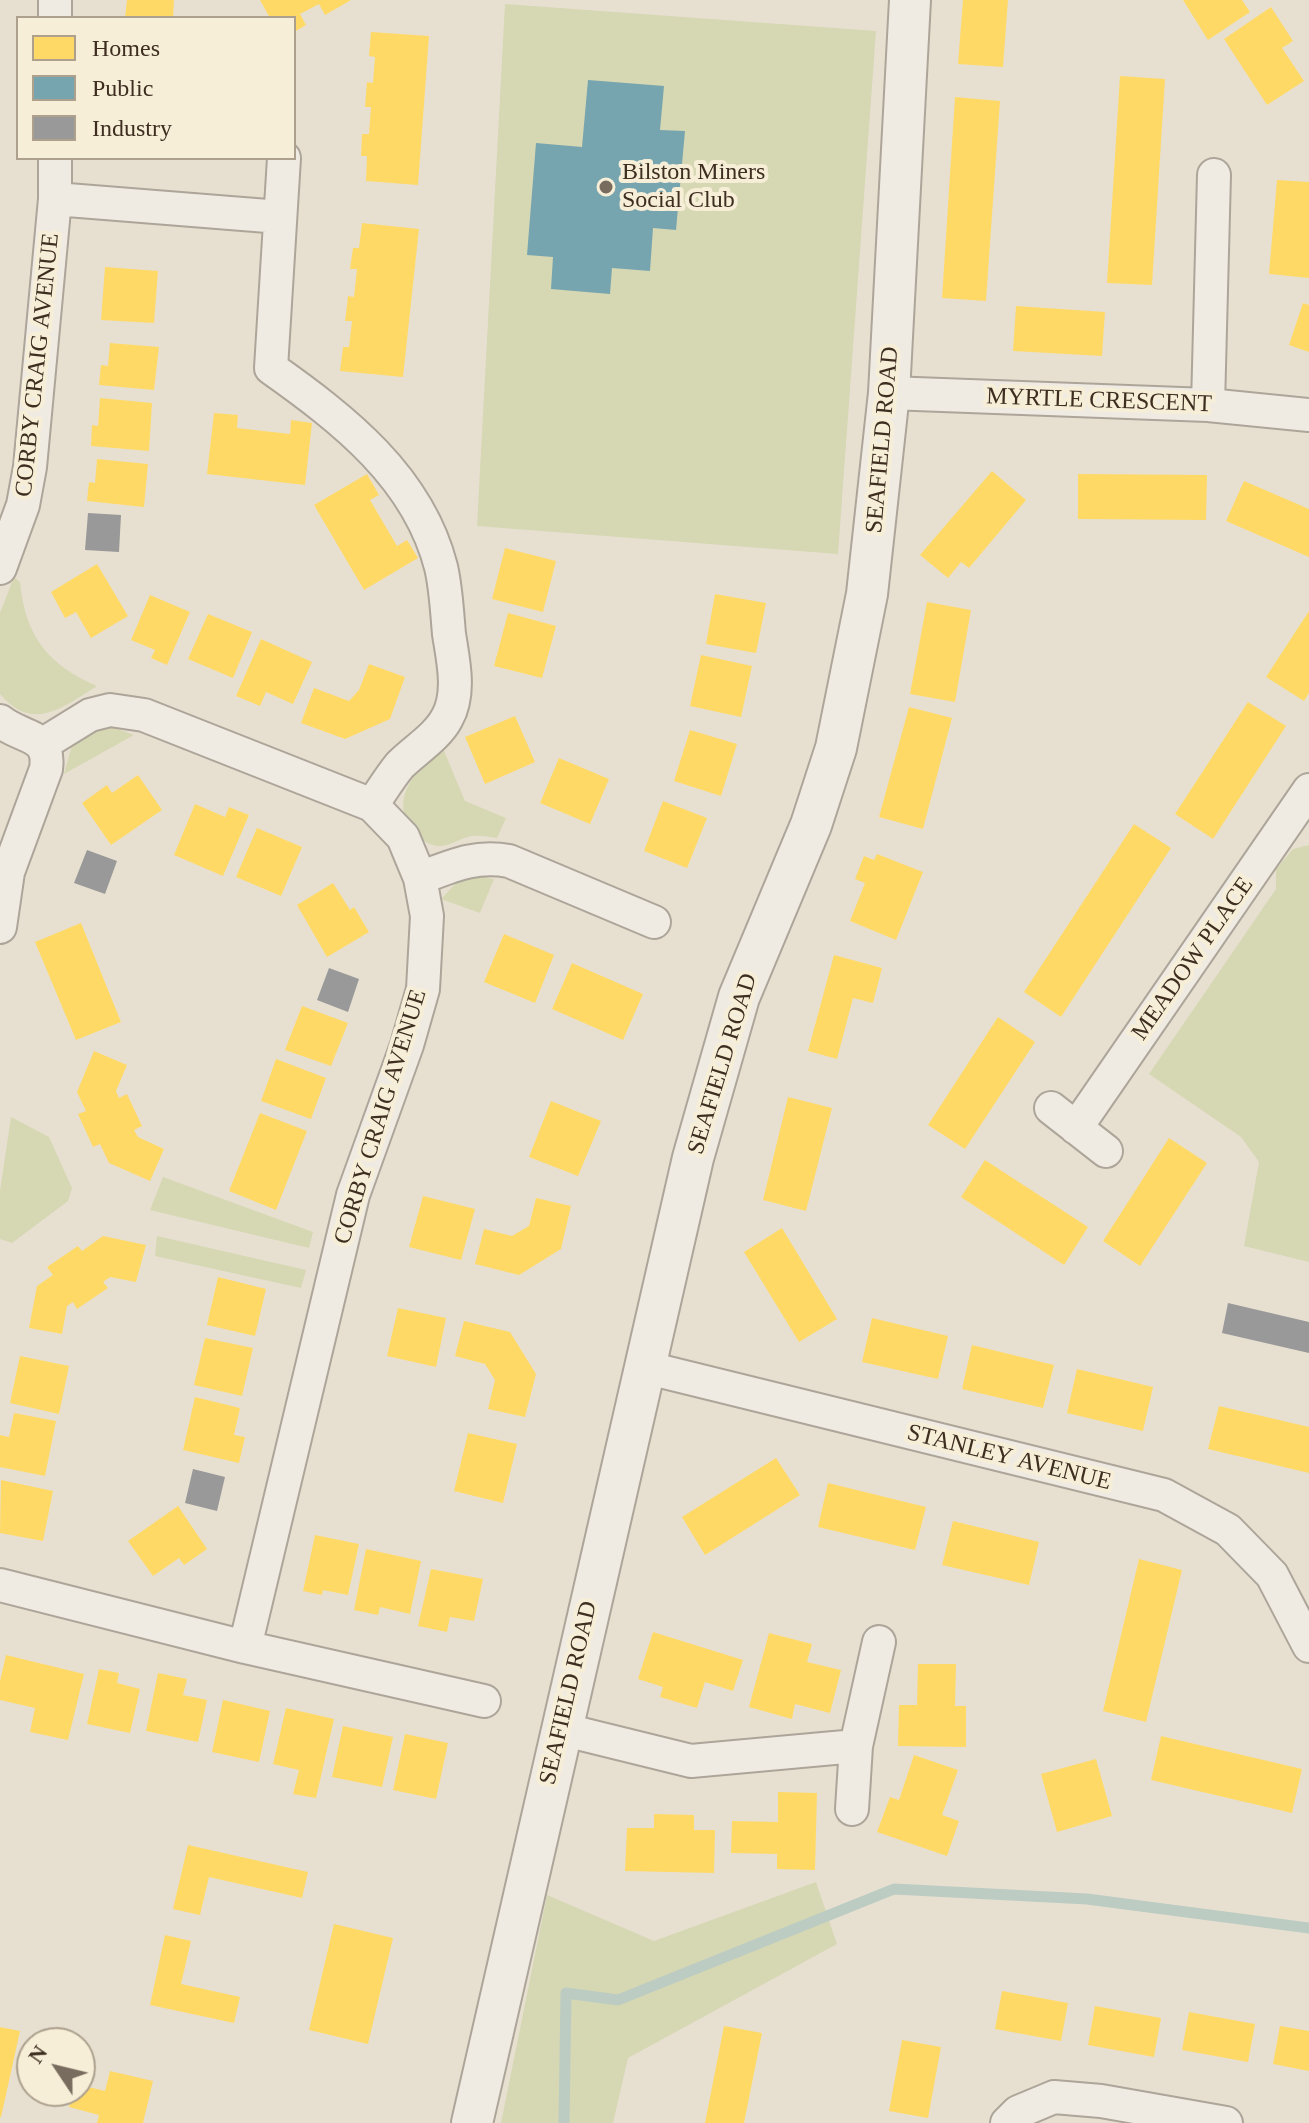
<!DOCTYPE html>
<html>
<head>
<meta charset="utf-8">
<style>
  body { margin:0 }
  #map { position:relative; width:1309px; height:2123px; overflow:hidden; background:#e7e0d1; font-family:"Times New Roman",serif }
  canvas { display:block }
  .legend { position:absolute; left:16px; top:16px; width:280px; height:144px; box-sizing:border-box; background:#f7eed8; border:2px solid #ada18e; margin:0; padding:10px 14px; list-style:none; font-size:24px; color:#3d2e20 }
  .legend li { display:flex; align-items:center; gap:16px; height:40px }
  .legend b { width:40px; border:2px solid #ada18e }
  .north { position:absolute; left:16px; top:2027px; width:80px; height:80px; box-sizing:border-box; background:#f7eed8; border:2px solid #ada18e; border-radius:50%; rotate:305deg; font-size:22px; font-weight:700; line-height:32px; text-align:center; color:#3d2e20 }
  .north::after { content:''; display:block; margin:auto; width:28px; height:36px; background:#786c5e; clip-path:polygon(50% 0,100% 100%,50% 72%,0 100%) }
</style>
</head>
<body>
<div id="map">
<canvas width="1309" height="2123"></canvas>
<ul class="legend">
<li><b style="height:22px;background:#ffd966"></b>Homes</li>
<li><b style="height:22px;background:#76a5af"></b>Public</li>
<li><b style="height:22px;background:#999"></b>Industry</li>
</ul>
<div class="north">N</div>
</div>
<script>
const context = document.querySelector('canvas').getContext('2d');
context.lineJoin = 'round';
function paint(path, color) { context.fillStyle = color; context.fill(path, 'evenodd'); }
function stroke(path, color, width, dash) { context.strokeStyle = color; context.lineWidth = width; context.lineCap = dash ? 'butt' : 'round'; context.setLineDash(dash || []); context.stroke(path); }
function write(font, color, halo, rows, align = 'center') {
  context.font = font + ' "Times New Roman",serif'; context.lineWidth = 8; context.setLineDash([]); context.textBaseline = 'middle'; context.strokeStyle = halo; context.fillStyle = color; for (const [text, x, y, turn = 0] of rows) {
    context.save(); context.translate(x, y); context.rotate((+turn || 0) * Math.PI / 180); context.textAlign = isNaN(turn) ? turn : align; if (halo) context.strokeText(text, 0, 0); context.fillText(text, 0, 0); context.restore();
  }
}
paint(new Path2D(`
  M505 4 876 31 838 554 477 526Z
  M14 577 20 582C25 636 48 665 97 686 63 707 33 733 0 694V613Z
  M101 727 115 728 134 735 64 774 73 742Z
  M442 746 465 801 506 818 497 838C489 837 480 835 472 836 460 838 449 847 437 846 426 844 419 838 412 829 388 797 419 768 442 746Z
  M1309 845V1262L1244 1246 1259 1162 1241 1137 1149 1074 1276 889V869L1293 849Z
  M480 876 494 879 480 913 441 899 456 883Z
  M11 1117 49 1137 72 1188 68 1201 12 1243 0 1239V1191Z
  M163 1177 313 1232 309 1248 150 1210Z
  M157 1236 306 1270 301 1288 155 1256Z
  M816 1882 837 1944 628 2058 613 2123H501L547 1895 654 1941Z`), '#d6d7b3');
paint(new Path2D(`
  M127 0H174L173 18H125Z
  M260 0H351L325 15 319 4 300 14 306 25 294 32V18H270Z
  M963 0H1008L1003 67 958 64Z
  M1183 0H1242L1250 12 1208 40Z
  M1271 7 1293 41 1282 48 1304 81 1267 105 1224 39Z
  M371 32 429 36 418 185 366 181 367 156H361L362 134H369L371 107H365L367 82 373 83 375 57 369 56Z
  M1120 76 1165 79 1152 285 1107 283Z
  M955 97 1000 101 986 301 942 298Z
  M1277 180 1309 182V278L1269 274Z
  M362 223 419 229 403 377 340 371 343 347H349L352 321H345L346 314 348 296 354 297 357 269H350L353 248H359Z
  M105 267 158 271 154 323 101 320Z
  M1303 303 1309 305V352L1289 345Z
  M1016 306 1105 312 1102 356 1013 351Z
  M110 343 159 347 154 390 99 385 101 365 108 366Z
  M100 398 152 403 149 451 91 446 92 425 98 426Z
  M214 413 238 415 237 428 290 434 291 420 312 423 305 485 207 474Z
  M97 459 148 464 144 507 87 501 89 482 95 483Z
  M992 471 1026 500 969 568 961 562 948 578 920 555Z
  M367 474 379 495 370 500 397 546 407 540 418 558 364 590 314 505Z
  M1078 474 1207 475 1206 520 1078 519Z
  M1244 481 1309 509V557L1226 521Z
  M505 548 556 561 543 612 492 599Z
  M97 564 128 616 91 638 76 612 65 618 51 592Z
  M715 594 766 603 756 653 706 644Z
  M150 595 190 612 167 665 151 658 155 650 131 640Z
  M927 602 971 610 955 702 910 694Z
  M1309 611V693L1304 701 1266 677Z
  M508 613 556 626 542 678 494 666Z
  M208 614 252 632 233 678 188 659Z
  M261 639 312 662 293 704 266 692 260 706 236 696Z
  M701 655 752 666 741 717 690 706Z
  M369 664 405 677 390 719 345 739 301 723 314 688 349 701 359 690Z
  M1248 702 1286 726 1213 839 1175 814Z
  M909 707 952 718 923 829 879 817Z
  M515 716 535 762 485 784 465 737Z
  M690 730 737 744 721 796 674 781Z
  M559 758 609 779 590 824 540 803Z
  M138 775 162 810 111 845 82 803 107 785 112 793Z
  M663 801 707 818 687 868 644 851Z
  M195 804 225 817 229 807 249 815 223 876 174 855Z
  M1134 824 1171 848 1061 1017 1024 992Z
  M257 828 302 847 281 896 236 877Z
  M877 854 923 872 896 940 850 921 865 883 855 879 864 856 874 860Z
  M333 883 350 910 354 907 369 932 327 957 297 905Z
  M81 923 121 1022 76 1040 35 942Z
  M504 934 554 955 535 1003 484 982Z
  M834 955 882 968 873 1003 853 998 837 1059 808 1051Z
  M572 963 643 994 623 1040 552 1009Z
  M302 1006 348 1023 331 1066 285 1050Z
  M998 1017 1035 1042 965 1149 928 1125Z
  M94 1051 127 1065 116 1091 119 1098 127 1094 142 1126 134 1130 138 1137 164 1149 150 1181 109 1163 100 1144 93 1147 78 1114 86 1111 77 1092Z
  M276 1059 326 1078 311 1119 261 1101Z
  M788 1097 832 1108 806 1211 763 1200Z
  M551 1101 601 1121 578 1176 529 1157Z
  M260 1113 307 1131 276 1210 229 1191Z
  M1169 1138 1207 1163 1140 1266 1103 1241Z
  M985 1160 1088 1227 1064 1265 961 1197Z
  M423 1196 475 1209 461 1260 409 1247Z
  M536 1198 571 1206 561 1249 519 1275 475 1264 484 1229 512 1236 529 1226Z
  M782 1228 837 1319 799 1342 744 1252Z
  M103 1236 146 1245 136 1282 110 1277 103 1282 108 1288 77 1309 73 1302 67 1306 62 1334 29 1328 37 1286 53 1275 47 1267 78 1246 82 1251Z
  M218 1277 266 1289 255 1336 207 1325Z
  M398 1308 446 1318 436 1367 387 1356Z
  M872 1318 948 1336 938 1379 862 1362Z
  M464 1321 510 1332 536 1374 525 1417 488 1409 495 1380 485 1364 455 1356Z
  M205 1338 253 1348 242 1396 194 1385Z
  M972 1345 1054 1365 1043 1408 962 1389Z
  M20 1356 69 1366 59 1414 10 1403Z
  M1077 1369 1153 1387 1143 1431 1067 1413Z
  M195 1397 240 1408 234 1435 245 1437 239 1463 183 1450Z
  M1219 1406 1309 1427V1473L1208 1449Z
  M14 1413 56 1421 45 1476 0 1467V1435L9 1437Z
  M468 1433 517 1444 503 1503 454 1491Z
  M776 1458 800 1495 705 1555 682 1517Z
  M1 1480 53 1491 43 1541 0 1533Z
  M828 1483 926 1507 915 1550 818 1527Z
  M178 1506 207 1549 184 1565 179 1558 153 1576 128 1541Z
  M953 1521 1039 1542 1029 1585 942 1565Z
  M315 1535 359 1544 348 1595 323 1590 322 1595 303 1591Z
  M366 1549 421 1561 410 1614 380 1607 378 1615 354 1610Z
  M1139 1559 1182 1570 1146 1722 1103 1711Z
  M431 1569 483 1579 474 1621 450 1617 447 1632 418 1626Z
  M653 1632 743 1660 733 1691 705 1682 697 1708 660 1697 663 1687 638 1679Z
  M769 1633 812 1644 807 1662 841 1670 830 1713 795 1704 792 1719 749 1707Z
  M6 1655 84 1674 68 1740 30 1732 35 1708 0 1700V1681Z
  M918 1664H956L955 1706H966V1747L898 1746 899 1705H917Z
  M99 1669 119 1673 117 1683 140 1689 130 1733 87 1724Z
  M158 1673 187 1679 183 1695 207 1700 198 1742 146 1731Z
  M223 1700 270 1711 259 1762 212 1752Z
  M286 1708 334 1719 316 1798 293 1794 299 1770 273 1764Z
  M343 1726 393 1737 382 1787 332 1777Z
  M405 1734 448 1743 436 1799 393 1790Z
  M1161 1736 1302 1769 1292 1813 1151 1780Z
  M914 1755 958 1770 942 1815 959 1821 947 1856 877 1832 890 1797 899 1800Z
  M1096 1759 1112 1816 1057 1832 1041 1774Z
  M778 1792 817 1793 815 1870 777 1869V1854L731 1853 732 1821 778 1822Z
  M654 1814 694 1815V1830H715L714 1873 625 1871 627 1828H654Z
  M188 1845 308 1872 302 1898 209 1877 200 1915 173 1909Z
  M334 1924 393 1938 368 2044 309 2030Z
  M165 1935 191 1941 181 1984 240 1997 234 2023 150 2005Z
  M1002 1991 1068 2003 1061 2041 995 2029Z
  M1095 2006 1161 2018 1154 2057 1088 2045Z
  M1189 2012 1255 2024 1248 2062 1182 2050Z
  M724 2026 762 2033 744 2123H705Z
  M1280 2026 1309 2031V2071L1273 2064Z
  M0 2027 20 2031 1 2117H0Z
  M902 2040 941 2047 928 2118 889 2111Z
  M110 2071 153 2081 143 2123H97L99 2115 69 2107 73 2091H80V2085L105 2091Z`), '#ffd966');
paint(new Path2D(`
  M588 80 664 86 660 130 685 131 676 230 653 228 650 271 612 268 610 294 551 289 553 257 527 255 536 143 582 147Z`), '#76a5af');
paint(new Path2D(`
  M88 513 121 515 119 552 85 550Z
  M87 850 117 861 105 894 74 883Z
  M329 968 359 979 348 1012 317 1000Z
  M1228 1303 1309 1322V1353L1222 1333Z
  M193 1469 225 1477 217 1511 185 1503Z`), '#999');
stroke(new Path2D(`
  M564 2123 566 1993 618 2000 894 1889 1087 1899 1309 1928`), '#bcccc2', 11);
const minor = new Path2D(`
  M55 0V18
  M284 158 271 368C343 419 418 477 441 567 446 588 447 612 449 634 453 660 461 693 447 718 437 737 415 750 400 765 390 777 381 792 372 805
  M55 199 280 217
  M889 393 1208 405 1309 415
  M1208 405 1214 175
  M0 568 23 505 30 467 55 199V158
  M0 721C22 739 51 733 46 769L8 872 0 927
  M43 744 90 715 110 710 144 715 372 805 403 837 420 878 427 916 423 989 407 1045 353 1195 245 1647
  M420 878C452 866 474 855 509 861L654 922
  M1051 1108 1106 1151
  M1076 1128 1309 790
  M644 1367 1164 1495 1228 1530 1272 1575 1309 1646
  M0 1585 245 1647 484 1701
  M561 1729 691 1761 856 1746 879 1642
  M852 1809 856 1746
  M1007 2123 1018 2112 1054 2097 1101 2101 1226 2123`);
const tertiary = new Path2D(`
  M472 2123 693 1158 739 997 811 825 836 748 867 594 889 393 910 0`);
stroke(minor, '#ada599', 36);
stroke(tertiary, '#ada599', 44);
stroke(minor, '#efebe3', 32);
stroke(tertiary, '#efebe3', 40);
for (const [x, y, r, color] of [
  [606,187,8,"#786c5e"]
]) { const dot = new Path2D(); dot.arc(x, y, r, 0, 2 * Math.PI); context.fillStyle = color; context.fill(dot); stroke(dot, '#f7eed8', 3); }
write('24px', '#3d2e20', '#f7eed8', [
  ["Bilston Miners",622,173],
  ["Social Club",622,201]
], 'left');
write('24px', '#3d2e20', '#f7eed8', [
  ["CORBY CRAIG AVENUE",38,365,-84],
  ["MYRTLE CRESCENT",1099,401,2],
  ["SEAFIELD ROAD",883,440,-85],
  ["MEADOW PLACE",1193,959,-55],
  ["SEAFIELD ROAD",723,1064,-73],
  ["CORBY CRAIG AVENUE",381,1117,-73],
  ["STANLEY AVENUE",1009,1458,14],
  ["SEAFIELD ROAD",569,1693,-77]
]);
</script>
</body>
</html>
